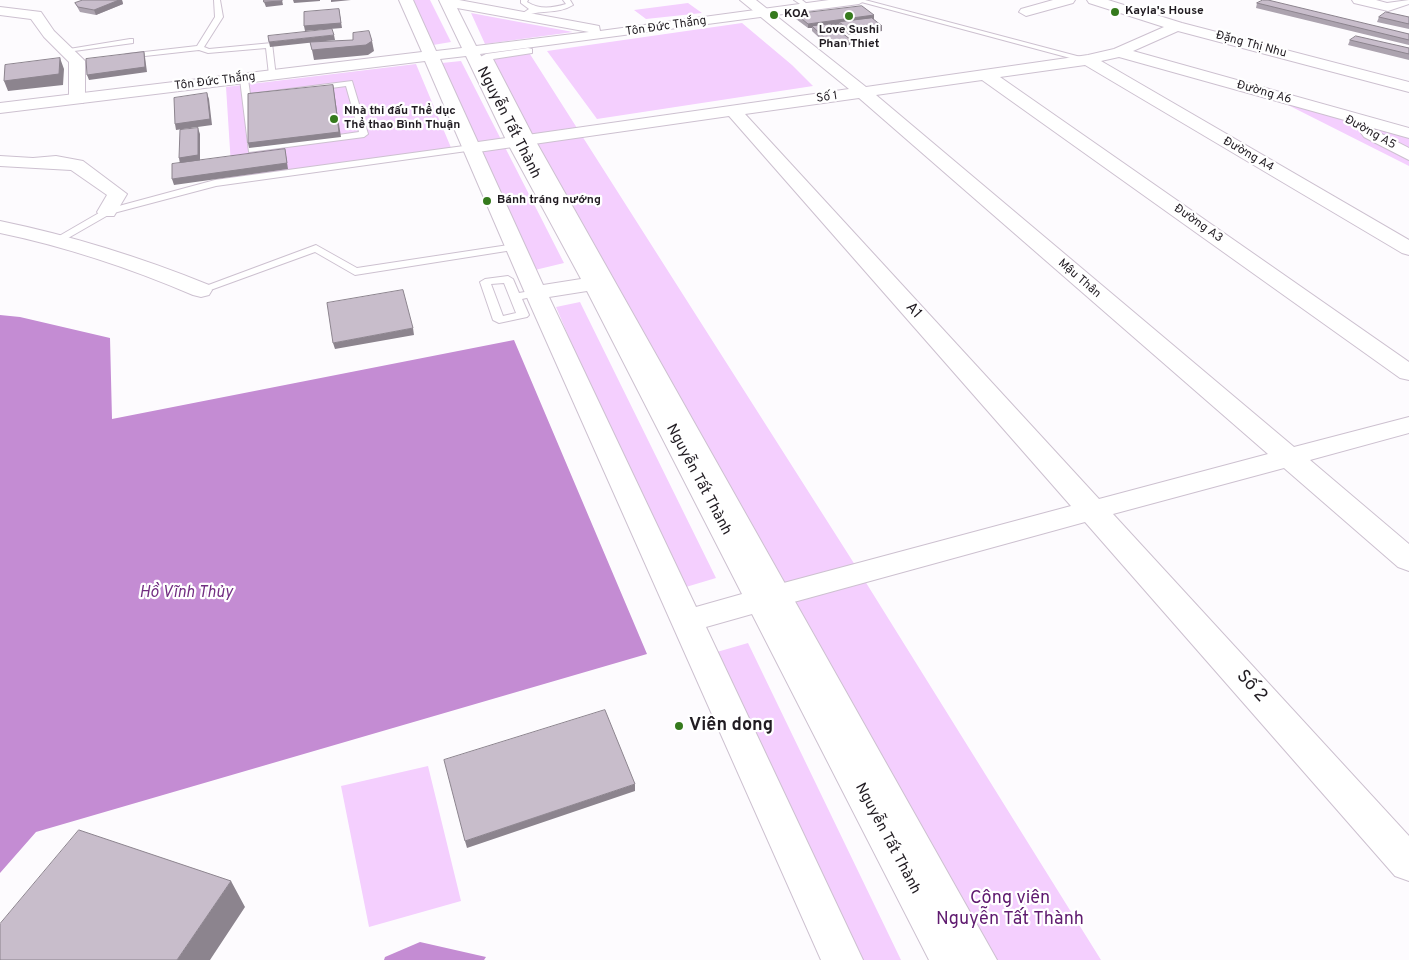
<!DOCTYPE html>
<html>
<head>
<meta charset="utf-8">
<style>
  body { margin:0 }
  canvas { display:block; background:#fdfbfe }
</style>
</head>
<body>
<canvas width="1409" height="960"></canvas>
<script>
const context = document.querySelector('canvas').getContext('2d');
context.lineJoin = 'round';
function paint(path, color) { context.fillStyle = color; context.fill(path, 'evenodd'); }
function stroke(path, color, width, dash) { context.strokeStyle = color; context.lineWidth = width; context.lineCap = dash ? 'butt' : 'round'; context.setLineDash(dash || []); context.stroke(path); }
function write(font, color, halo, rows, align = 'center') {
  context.font = font + ' Overpass,sans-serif'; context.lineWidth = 4.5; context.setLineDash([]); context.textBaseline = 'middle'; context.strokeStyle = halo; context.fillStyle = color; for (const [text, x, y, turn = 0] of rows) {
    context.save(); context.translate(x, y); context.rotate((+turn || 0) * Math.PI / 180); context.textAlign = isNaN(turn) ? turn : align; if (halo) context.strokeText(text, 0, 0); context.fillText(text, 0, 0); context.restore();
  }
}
paint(new Path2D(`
  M412 0H430L451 42 433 45Z
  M688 3 702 13 646 19 634 10Z
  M471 13 573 32 485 44Z
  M742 23 792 65 813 86 597 119 547 51Z
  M528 51 850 557 1101 960H982L486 57Z
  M461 61 564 263 535 270 442 63Z
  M416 64 452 150 232 181 226 87Z
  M1284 103 1409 138V166Z
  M580 302 716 578 676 590 556 307Z
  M748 643 901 960H848L710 654Z
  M428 766 461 901 369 927 341 786Z`), '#f4cffe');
paint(new Path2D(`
  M0 315 20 317 110 338 112 419 514 340 647 654 36 832 0 873Z
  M420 942 486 957 484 960H384L385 957Z`), '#c48cd3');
const service = new Path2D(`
  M214 0H220L223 17 204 47 209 49 272 43 276 77 269 75 266 48 208 53 199 50 127 58 123 56 127 54 197 46 215 17Z
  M521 0H528L527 2C540 10 552 8 566 4L563 0H570L573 5C559 14 542 10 527 15L523 13 529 9 521 3Z
  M794 0H802L811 7 806 8Z
  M854 0H865L1092 60 1085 62Z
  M130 39H133V43L67 52 63 50Z
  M244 77 248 79 250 94 352 81 368 134 364 137 249 152 240 79ZM346 86 359 132 256 147 250 99Z
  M471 145 475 148 474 150 216 186 110 214 63 241H55L54 239 104 210 215 180Z
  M515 244 519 245V249L355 275 315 252 205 292H197L195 290 316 245 357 268Z
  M508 276 513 279 519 293 536 290 542 293 540 295 522 299 529 315 527 317 499 323 493 320 480 282 485 279ZM504 283 516 313 503 316 491 284Z`);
const pedestrian = new Path2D(`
  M528 48 532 49V53L493 59 534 138 997 960H966L522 138 480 57 486 54Z`);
const minor = new Path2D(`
  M740 0H756L866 87 1088 55 1114 49 1164 27 1089 3 1087 0H1108L1182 23 1409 82V92L1178 31 1133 51 1409 128V138L1119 57 1101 61 1409 240V255L1402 253 1085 65 1000 77 1409 362V380L1400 378 982 80 876 95 1294 447 1409 417V433L1310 460 1409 544V571L1398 567 1284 468 1113 514 1409 836V881L1395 876 1085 522 761 611 750 608 746 600 750 592 1071 506 729 116 471 153 465 152 462 148 465 144 471 143 849 89ZM859 98 1268 454 1099 499 745 114Z
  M1053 0H1075L1073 3 1026 16 1019 12 1021 9Z
  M1352 0H1376L1387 3 1409 0V4L1388 11 1354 3Z
  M0 7 41 12 54 31 82 58 85 61V99L83 103H71L69 99V62L44 37 31 19 0 15Z
  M1370 128 1409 148V160L1364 137 1361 133 1364 129Z
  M0 156 33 158 56 156 83 161 127 194 114 216H100L97 212 107 195 71 170 0 166Z
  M0 221C73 236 140 257 209 285L212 290 209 295 201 297 193 295C130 268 67 247 0 233Z`);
const tertiary = new Path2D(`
  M399 0H413L436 51 462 48 439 0H459L594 25 599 26 600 31 829 0H866L859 4 480 54 525 142 605 283 972 960H929L752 614 706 627 863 960H821L525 293 425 61 0 113V103L422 52ZM457 8 589 32 476 46ZM466 56 507 142 581 279 543 285 440 59ZM587 291 742 594 696 607 549 297Z`);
stroke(service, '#cdc1d0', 2);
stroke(pedestrian, '#cdc1d0', 2);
stroke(minor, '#cdc1d0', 2);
stroke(tertiary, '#cdc1d0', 2);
paint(service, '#fff');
paint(pedestrian, '#fff');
paint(minor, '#fff');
paint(tertiary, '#fff');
paint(new Path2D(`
  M83 0H122L123 4 96 15 80 12 75 3Z
  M1257 3 1409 34V45L1256 8Z
  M796 14 874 15V20L882 31 849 35 839 27V25H833L851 40 850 45 830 48 812 31V28H808L796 19Z
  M1379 17H1409V29L1377 22Z
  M1350 40 1409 48V60L1348 45Z`), '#aca3af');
paint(new Path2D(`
  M119 0H122L123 4 96 15 94 10Z
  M282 0 283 5 266 7 264 2Z
  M293 0H320V1L294 3Z
  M331 0H351L331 2Z
  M339 9 342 28 305 31 304 26Z
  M874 15V20L839 22V25L814 28 812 26V28H808V24Z
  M882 26V31L849 35 850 30Z
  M334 35 335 40 270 47 269 42Z
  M851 40 850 45 830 48V43Z
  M372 41 374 51 368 55 314 60 312 50Z
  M144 52 145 57 147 72 89 80 87 75Z
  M60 58 64 69 63 85 8 91 4 81Z
  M333 85 341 137 249 148 248 143Z
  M207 93 209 99 212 125 176 130 175 124Z
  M198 128 200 134V161L180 164 179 158Z
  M285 149 288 169 174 185 172 179Z
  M413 328 414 335 335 349 333 343Z
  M635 784V791L467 848 465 841Z
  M231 881 245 907 210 960H177Z`), '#8c848e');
const building = new Path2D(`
  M83 0H119L94 10 78 7 75 3Z
  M264 0H282V1L264 2Z
  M1263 0H1268L1409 34V40L1257 3Z
  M862 6 874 15 808 24 796 14Z
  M339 9 341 23 304 26V12Z
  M1386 12 1409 17V24L1379 17Z
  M872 18 882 26 850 30 839 22Z
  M831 24 851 40 830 43 812 26Z
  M332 29 334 35 269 42 268 36Z
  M369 31 372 41 366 45 312 50 310 42 353 40V33Z
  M1356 36 1409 48V54L1350 40Z
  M144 52 145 67 87 75 86 59Z
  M60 58 59 74 4 81 5 65Z
  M333 85 339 132 248 143V94Z
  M207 93 210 119 175 124 174 98Z
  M198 128V155L179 158 180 130Z
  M285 149 287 163 172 179V164Z
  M403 290 413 328 333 343 327 303Z
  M605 710 635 784 465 841 444 760Z
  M79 830 231 881 177 960H0V924Z`);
paint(building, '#c8bdcb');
stroke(building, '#8c848e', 1);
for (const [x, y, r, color] of [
  [1115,12,5,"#357a1d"],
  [774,15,5,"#357a1d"],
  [849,16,5,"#357a1d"],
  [334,119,5,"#357a1d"],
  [487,201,5,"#357a1d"],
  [679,726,5,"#357a1d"]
]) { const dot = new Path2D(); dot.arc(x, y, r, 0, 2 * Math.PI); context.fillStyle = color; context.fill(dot); stroke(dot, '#fff', 2); }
write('bold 12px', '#211c22', '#fff', [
  ["Kayla's House",1125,12],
  ["KOA",784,15],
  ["Love Sushi",849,31,"center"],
  ["Phan Thiet",849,45,"center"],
  ["Nhà thi đấu Thể dục",344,112],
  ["Thể thao Bình Thuận",344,126],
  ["Bánh tráng nướng",497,201]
], 'left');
write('12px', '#211c22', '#fff', [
  ["Tôn Đức Thắng",666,27,-8],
  ["Đặng Thị Nhu",1251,45,15],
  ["Tôn Đức Thắng",215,82,-7],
  ["Đường A6",1264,93,16],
  ["Số 1",827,98,-8],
  ["Đường A5",1370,133,29],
  ["Đường A4",1248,155,30],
  ["Đường A3",1198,224,35],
  ["Mậu Thân",1079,279,41]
]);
write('15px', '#211c22', '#fff', [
  ["Nguyễn Tất Thành",508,123,63],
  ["A1",913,311,48],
  ["Nguyễn Tất Thành",698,480,62],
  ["Nguyễn Tất Thành",887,839,62]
]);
write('italic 16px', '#722e82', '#fff', [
  ["Hồ Vĩnh Thủy",186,594]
]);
write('18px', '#211c22', '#fff', [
  ["Số 2",1251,687,48]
]);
write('bold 18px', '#211c22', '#fff', [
  ["Viên dong",689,726]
], 'left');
write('18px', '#5f1a6f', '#fff', [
  ["Công viên",1010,899],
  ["Nguyễn Tất Thành",1010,920]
]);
</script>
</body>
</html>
